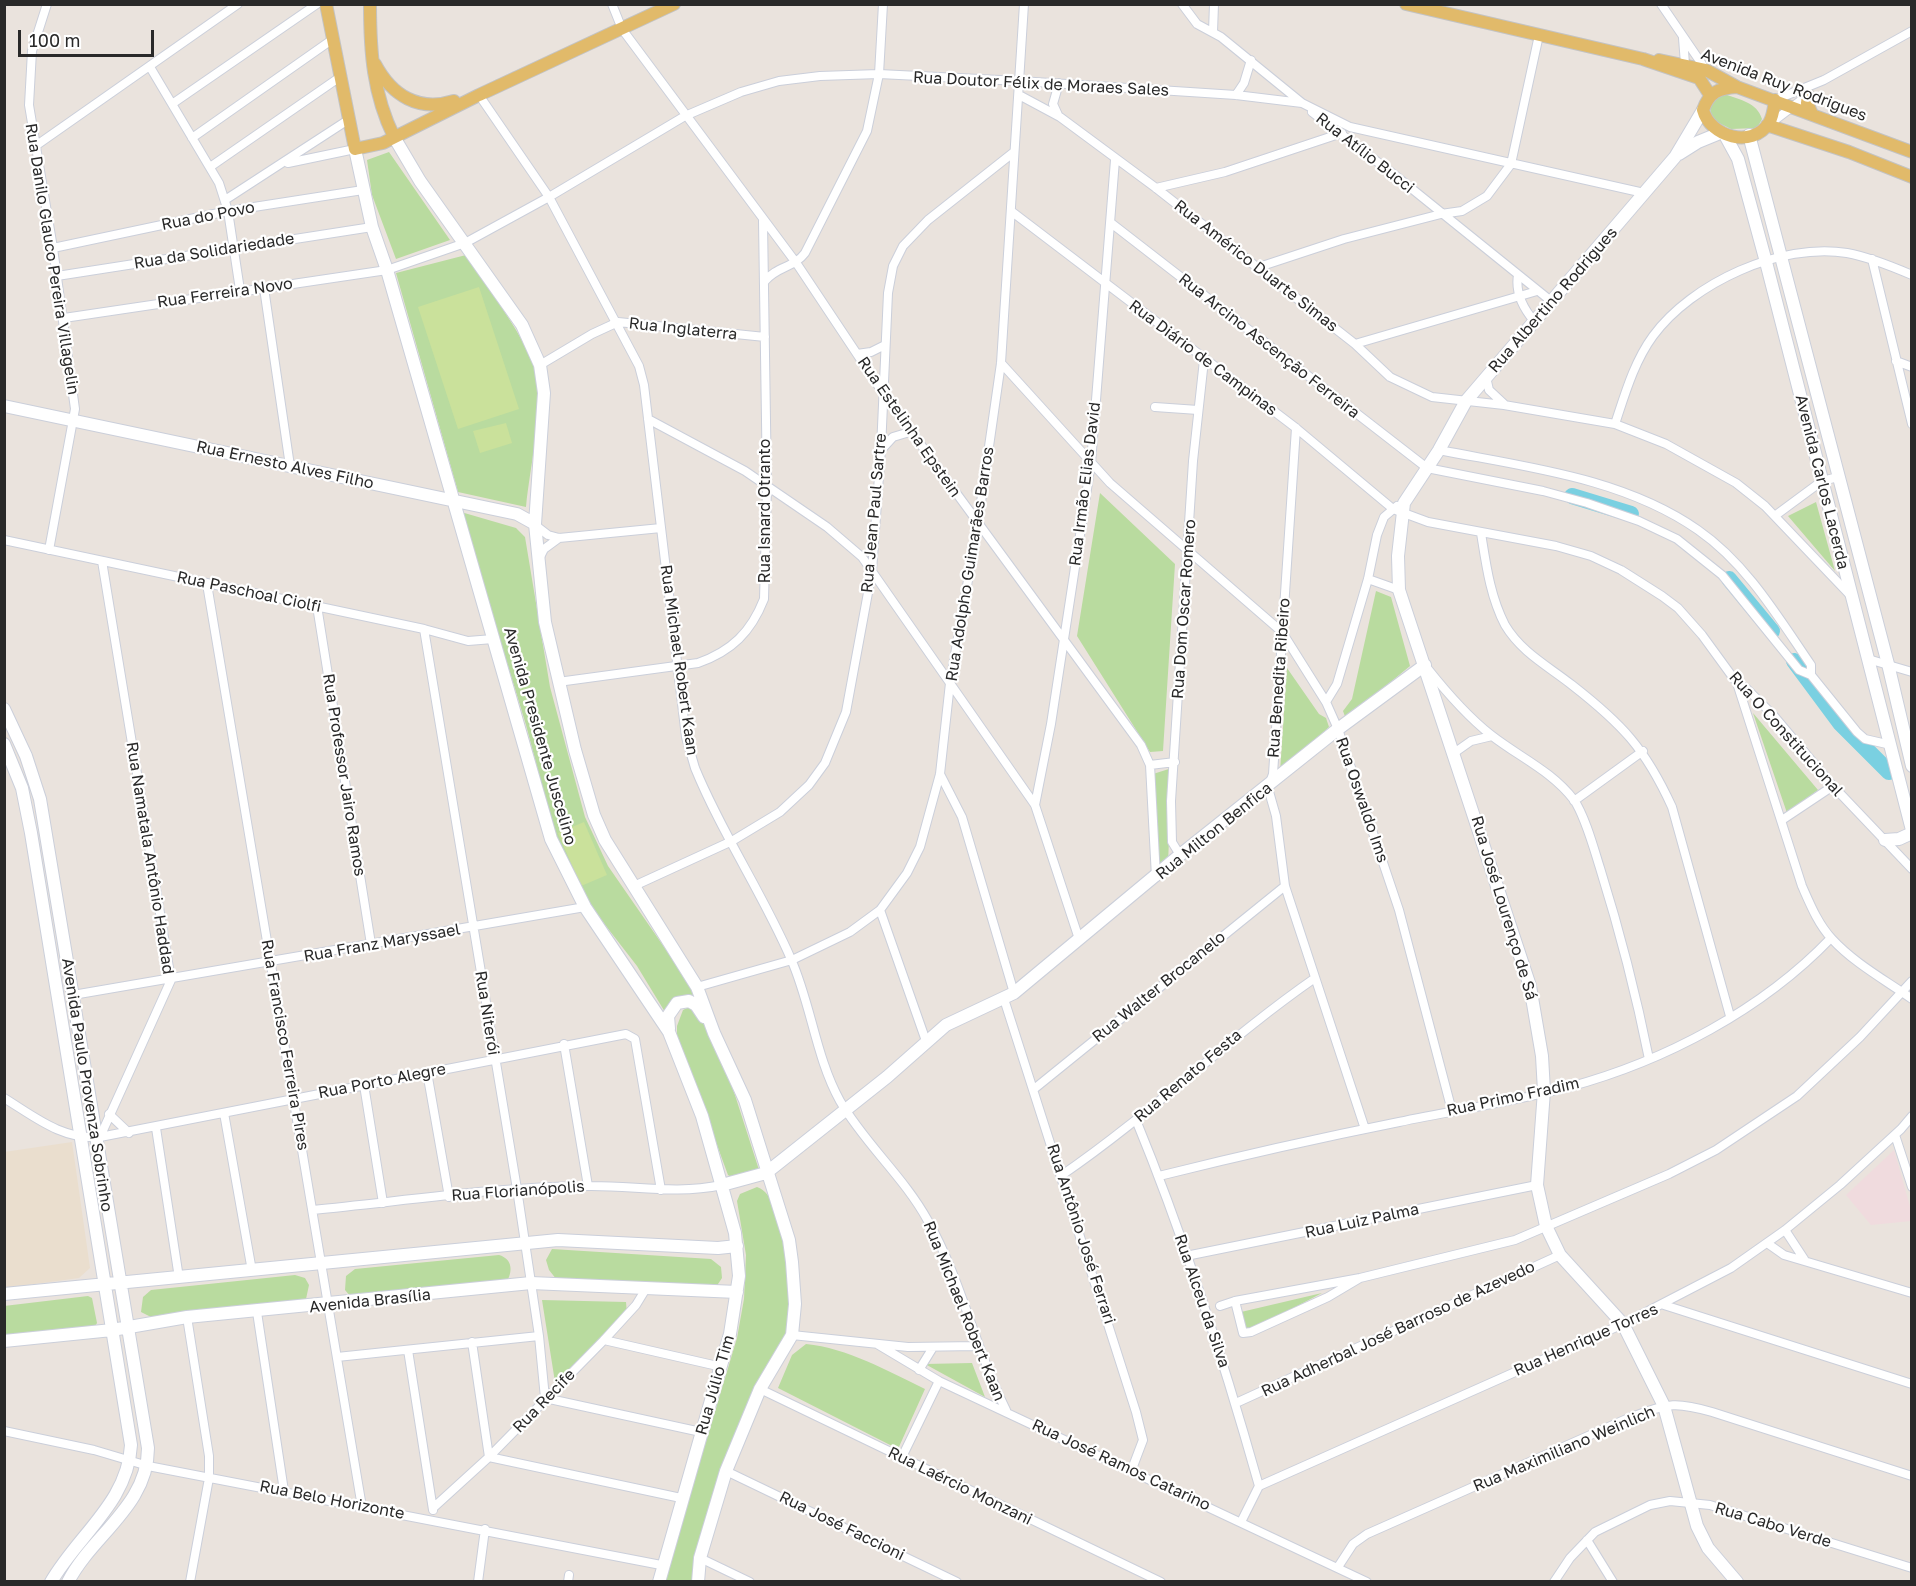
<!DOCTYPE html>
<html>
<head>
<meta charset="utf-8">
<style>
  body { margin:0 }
  #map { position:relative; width:1916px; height:1586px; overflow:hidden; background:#eae3dd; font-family:"Golos Text",sans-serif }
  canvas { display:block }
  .frame { position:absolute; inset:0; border:6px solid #292929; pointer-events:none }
  .scale { position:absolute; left:18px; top:30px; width:136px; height:27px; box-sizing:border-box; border:3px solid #292929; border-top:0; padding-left:8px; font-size:18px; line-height:21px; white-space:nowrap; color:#292929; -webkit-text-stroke:4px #fff; paint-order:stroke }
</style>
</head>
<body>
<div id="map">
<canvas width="1916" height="1586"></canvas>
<div class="frame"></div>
<div class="scale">100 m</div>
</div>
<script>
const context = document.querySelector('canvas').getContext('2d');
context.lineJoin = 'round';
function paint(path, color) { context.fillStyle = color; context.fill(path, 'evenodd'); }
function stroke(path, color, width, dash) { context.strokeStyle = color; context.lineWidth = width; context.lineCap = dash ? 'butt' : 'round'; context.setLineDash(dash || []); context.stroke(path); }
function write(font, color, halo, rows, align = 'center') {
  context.font = font + ' "Golos Text",sans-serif'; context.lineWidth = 4.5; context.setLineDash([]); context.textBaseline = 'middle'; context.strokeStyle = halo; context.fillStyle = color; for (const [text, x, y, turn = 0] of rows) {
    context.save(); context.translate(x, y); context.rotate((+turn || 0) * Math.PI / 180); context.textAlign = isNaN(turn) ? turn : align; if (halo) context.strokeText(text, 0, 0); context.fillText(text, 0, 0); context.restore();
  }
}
paint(new Path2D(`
  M72 1142 90 1268 79 1278 5 1288 4 1152Z`), '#eadece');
paint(new Path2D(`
  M1894 1150 1911 1210V1221L1871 1225 1846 1195Z`), '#f0dbde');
paint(new Path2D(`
  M1724 94C1740 100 1757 102 1762 119L1757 128 1731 129 1713 120 1709 105 1715 97Z
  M389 152 450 240 396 259 372 195 367 160Z
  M466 255C485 284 530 343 536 374 543 414 530 466 526 507L458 492 396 273Z
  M1100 493 1175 564 1163 751 1150 752 1077 636Z
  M1816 502 1835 571 1788 516Z
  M461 512 516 528 525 537 550 687 585 817 608 866 689 983 695 996C680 994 674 1001 665 1012L637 966 592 908 557 843 526 725Z
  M1376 591 1391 597 1410 666 1346 719 1343 711 1352 699Z
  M1287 668 1319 714 1326 718 1329 727 1280 772Z
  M1753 713 1818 790 1787 813Z
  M1172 768 1168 863 1157 866 1153 774Z
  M689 1007 700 1012 734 1092 759 1170 735 1180 728 1175 677 1036V1026L683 1010Z
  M757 1187C789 1197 793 1304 789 1333 785 1352 764 1375 757 1394 732 1453 716 1520 696 1581L664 1582 737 1338 744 1299 746 1255 737 1201 740 1194Z
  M552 1249 711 1259 721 1267 722 1278 716 1287 557 1280 549 1270 546 1260Z
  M499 1255C513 1259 513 1272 506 1283L350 1296 345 1290 346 1276 355 1269Z
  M295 1275 305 1278 309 1285 306 1299 302 1303 155 1319 141 1312 143 1297 151 1290Z
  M1322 1293 1246 1333 1241 1312Z
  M88 1296 92 1298 97 1323 94 1328 5 1340 4 1306Z
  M542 1300 626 1302 627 1314 555 1382Z
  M806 1344C847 1348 888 1371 925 1389L898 1449 778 1388 792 1355Z
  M972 1363 985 1397 925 1364Z`), '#b9db9f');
paint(new Path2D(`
  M479 287 519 409 458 429 418 307Z
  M506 423 512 443 480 453 473 431Z
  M584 822 607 875 581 886 558 833Z`), '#cae19b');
stroke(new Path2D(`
  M1572 496 1631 514
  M1729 579 1772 631
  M1794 661 1840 723 1889 772`), '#7ad0e1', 16);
const street = new Path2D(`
  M47 4 32 51 29 105 53 248 75 409 49 550
  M612 4 622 29 797 264 883 393 1141 745 1150 765 1156 877
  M1182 4 1197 24 1221 37 1302 103
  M1661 4 1706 70
  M1213 32 1214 4
  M1683 38 1685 64
  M150 67 219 183 228 211 240 290
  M479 95 549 197 639 366 644 385 686 737 695 768C722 834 763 894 791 959 811 1004 816 1058 840 1101 865 1144 904 1177 928 1221 962 1281 975 1349 1006 1410
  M1019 95 1060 117 1156 188 1355 344 1390 377 1432 397 1504 405 1615 424 1666 444 1736 483 1765 506 1850 595
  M1236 95 1244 83 1251 60
  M1775 100 1824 80 1912 31
  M172 104 317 4
  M1312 112 1396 176 1551 301
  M1058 115 1053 104 1059 83
  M1771 123 1808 95
  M192 138 333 39
  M34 147 238 4
  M288 163 355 149
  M210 167 340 77
  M1156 188 1225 172 1342 133
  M225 200 348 120
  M1011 211 1296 428 1393 509 1428 522 1556 546 1591 556 1621 570 1662 596 1678 608 1702 635 1737 683 1746 688 1774 716 1833 786 1912 869
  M1111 223 1427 468 1543 491 1587 503 1639 521 1677 539 1722 575 1799 670 1811 675
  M53 248 228 211 363 190
  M1872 259 1912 424
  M1259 267 1344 239 1441 214 1462 211 1487 196 1511 164 1539 35
  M1518 275C1515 293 1523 308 1534 321
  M57 276 372 227
  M765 281C777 266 794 268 805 253L867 131 879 74 883 4
  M264 288 290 466
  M64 318 387 270 465 243 549 197 685 116 741 92 779 81 820 76 879 74 1020 81 1236 95 1302 103 1350 127 1644 193
  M1355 344 1537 291
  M857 354 871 352 885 345
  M1896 361 1912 367
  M1001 363 1110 483 1282 632 1326 702 1338 729 1399 910 1452 1111
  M540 365 592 334 618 322 765 337
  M1486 377 1489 390 1504 404
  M1155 407 1198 410
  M648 419 745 471 827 527 862 557 1035 805 1079 939
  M1615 424C1625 394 1634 362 1653 336 1692 283 1781 242 1847 253 1869 257 1891 266 1912 275
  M1296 428 1273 774 1268 788 1276 816 1285 886 1365 1129
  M882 449 893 437 913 431
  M1439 450C1526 467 1624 478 1698 530 1747 564 1778 617 1811 665V675L1857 732 1865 739 1891 745
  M1776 515 1822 481 1838 477
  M535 525 548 535 559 538 661 528
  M1481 533C1486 564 1490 596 1505 625 1521 652 1548 666 1572 685 1622 724 1645 748 1672 807L1730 1016
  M4 540 424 629 468 641 493 639
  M539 559 544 549 559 538
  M1368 579 1399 590
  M207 584 362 1507
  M317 606 371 944
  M424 629 517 1189 539 1336 545 1398 701 1432
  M1868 659 1912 672
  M1428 669C1447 693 1467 716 1491 735 1519 757 1552 771 1574 800 1585 816 1594 849 1600 868 1620 932 1636 994 1649 1059
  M558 682 698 663C732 651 751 632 764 599L767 487 763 221
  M1737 683 1802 886C1810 904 1818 924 1832 939 1854 963 1885 980 1912 999
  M1326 702 1337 684 1368 579 1377 535 1384 517 1397 506
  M1454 753 1471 741 1492 736
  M1150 765 1175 762
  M940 774 962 817 1014 993
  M1574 801 1643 751
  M1035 805 1051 724 1091 463 1115 160
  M1782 820 1833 786
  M1180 855 1172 842 1171 801 1193 461 1204 360
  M634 886 732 841 780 812 809 785 825 763 846 712 872 571 881 449 888 293 893 266 903 246 928 220 1014 152
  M880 910 926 1041
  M697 987 792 960 850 932 880 910 907 873 920 847 940 774 950 683 978 523 1001 363 1024 4
  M73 995 585 907
  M1004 999 1136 1412 1143 1440 1132 1469
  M564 1044 588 1186
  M427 1072 449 1197
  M364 1085 383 1203
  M1034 1089 1285 886
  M4 1098C35 1117 62 1140 100 1137L171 980 102 561
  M224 1113 252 1271
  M109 1114 129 1133
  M1136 1120C1185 1239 1224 1362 1259 1486
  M156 1128 179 1278
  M1895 1135 1912 1187
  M100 1137 626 1034 635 1039 661 1190
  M1062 1175C1151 1114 1227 1039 1315 978
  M1159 1176C1239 1156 1319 1138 1399 1122 1455 1110 1513 1102 1569 1087 1665 1061 1762 1010 1831 938
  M313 1210C404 1201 495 1187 586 1186 634 1185 674 1195 722 1185
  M1785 1230 1804 1259
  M1767 1243 1784 1255 1912 1293
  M1186 1256 1537 1185
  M1360 1278 1328 1297 1251 1332 1243 1333 1235 1301 1360 1278 1515 1240 1669 1174 1716 1150 1797 1096 1860 1037 1912 981
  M1664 1305 1912 1384
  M1220 1306 1235 1301
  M257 1312 284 1491
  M187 1317 209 1456V1478L190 1582
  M792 1335 908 1347 977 1346
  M604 1340 722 1367
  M472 1342 489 1457 681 1498
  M877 1344 939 1381 1367 1582
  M408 1350 433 1510
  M337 1357 539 1336
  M919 1370 932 1349
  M760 1389 1161 1582
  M1236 1403 1560 1255
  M4 1431 94 1450 148 1466 661 1565
  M902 1457 939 1381
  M726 1471 957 1582
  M433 1508 489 1457 604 1340 636 1305 647 1287
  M1241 1522 1259 1486 1623 1324 1731 1268 1785 1230 1840 1185 1901 1129 1912 1116
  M1587 1540 1613 1582
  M700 1558 750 1582
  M1338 1567 1353 1544 1367 1534 1631 1417C1669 1404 1673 1401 1712 1412L1912 1476
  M478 1582 485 1529
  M568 1582 569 1575
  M1554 1582 1570 1558 1595 1532 1650 1505 1670 1501 1710 1505 1912 1568`);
const secondary = new Path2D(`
  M1703 110 1675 157 1466 401 1439 450 1404 503 1398 556 1399 590 1530 986 1542 1056 1544 1091 1537 1185 1546 1226 1560 1255 1623 1324 1664 1406 1697 1526 1708 1548 1737 1582
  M1749 135 1888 664 1912 766
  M394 137 420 181 522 325 540 365 544 393 535 524 545 622 575 750 594 815 605 840 697 987 714 1033 745 1100 789 1240 792 1262 795 1304 792 1335 760 1389 726 1471 700 1558 698 1582
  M1726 137 1738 159 1766 262 1912 830
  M355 149 372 227 387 270 551 839 585 907 669 1032 702 1116 735 1233 739 1276 730 1334 659 1582
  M1679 154 1698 142 1720 133
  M4 406 517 514 535 524
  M4 709 26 756 40 799 148 1448C148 1506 92 1535 68 1582
  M4 744 22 788 31 833 131 1445C128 1502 78 1535 51 1582
  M1885 840 1899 839 1912 833
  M669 1029 668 1016 677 1003 689 1001 696 1005 704 1017
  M722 1185 766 1173 887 1077 946 1025 1014 993 1180 855 1338 729 1425 665
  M4 1294 558 1240 718 1248 737 1246
  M4 1341 112 1330 187 1317 531 1283 737 1292`);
const primary = new Path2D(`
  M326 4 355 149 383 143 479 95 674 4
  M370 4C370 52 373 94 394 137
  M1406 4 1643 59 1699 78 1710 95
  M1659 60 1706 70 1737 87 1912 152
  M375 64C392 96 419 112 454 101
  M1737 87C1719 88 1709 92 1703 110 1710 137 1752 149 1769 123 1773 117 1774 107 1775 100
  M1808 95 1807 103 1812 114
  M1767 125 1849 152 1912 177`);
stroke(street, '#cbcfda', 10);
stroke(secondary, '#cbcfda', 14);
stroke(primary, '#c3c3c3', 14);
stroke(street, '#fff', 8);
stroke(secondary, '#fff', 12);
stroke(primary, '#e1ba6a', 12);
write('16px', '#292929', '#fff', [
  ["Rua Doutor Félix de Moraes Sales",1041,84,3],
  ["Avenida Ruy Rodrigues",1784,85,21],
  ["Rua Atílio Bucci",1365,153,38],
  ["Rua do Povo",208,216,-11],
  ["Rua da Solidariedade",214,251,-9],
  ["Rua Danilo Glauco Pereira Villagelin",52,259,81],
  ["Rua Américo Duarte Simas",1256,266,38],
  ["Rua Ferreira Novo",225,293,-8],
  ["Rua Albertino Rodrigues",1553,300,-49],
  ["Rua Inglaterra",683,329,6],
  ["Rua Arcino Ascenção Ferreira",1269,346,38],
  ["Rua Diário de Campinas",1203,358,37],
  ["Rua Estelinha Epstein",909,427,55],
  ["Rua Ernesto Alves Filho",285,465,12],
  ["Avenida Carlos Lacerda",1822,482,76],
  ["Rua Irmão Elias David",1085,484,-83],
  ["Rua Isnard Otranto",765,511,-90],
  ["Rua Jean Paul Sartre",874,513,-85],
  ["Rua Adolpho Guimarães Barros",970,564,-81],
  ["Rua Paschoal Ciolfi",249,592,12],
  ["Rua Dom Oscar Romero",1184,609,-86],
  ["Rua Michael Robert Kaan",679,660,82],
  ["Rua Benedita Ribeiro",1279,678,-86],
  ["Rua O Constitucional",1786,734,48],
  ["Avenida Presidente Juscelino",540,736,74],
  ["Rua Professor Jairo Ramos",344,775,81],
  ["Rua Oswaldo Ims",1362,800,71],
  ["Rua Milton Benfica",1214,831,-39],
  ["Rua Namatala Antônio Haddad",150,858,81],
  ["Rua José Lourenço de Sá",1504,908,73],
  ["Rua Franz Maryssael",382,943,-10],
  ["Rua Walter Brocanelo",1159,987,-39],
  ["Rua Niterói",487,1013,81],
  ["Rua Francisco Ferreira Pires",285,1045,80],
  ["Rua Renato Festa",1188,1076,-40],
  ["Rua Porto Alegre",382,1081,-11],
  ["Avenida Paulo Provenza Sobrinho",87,1085,81],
  ["Rua Primo Fradim",1513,1097,-12],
  ["Rua Florianópolis",518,1191,-4],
  ["Rua Luiz Palma",1362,1221,-12],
  ["Rua Antônio José Ferrari",1081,1234,72],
  ["Avenida Brasília",370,1301,-6],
  ["Rua Alceu da Silva",1202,1301,71],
  ["Rua Michael Robert Kaan",964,1311,68],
  ["Rua Adherbal José Barroso de Azevedo",1398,1329,-25],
  ["Rua Henrique Torres",1586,1340,-24],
  ["Rua Júlio Tim",715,1385,-74],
  ["Rua Recife",544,1401,-46],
  ["Rua Maximiliano Weinlich",1564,1449,-23],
  ["Rua José Ramos Catarino",1121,1465,25],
  ["Rua Laércio Monzani",960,1486,26],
  ["Rua Belo Horizonte",332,1500,11],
  ["Rua Cabo Verde",1773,1525,17],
  ["Rua José Faccioni",842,1526,26]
]);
</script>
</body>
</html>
